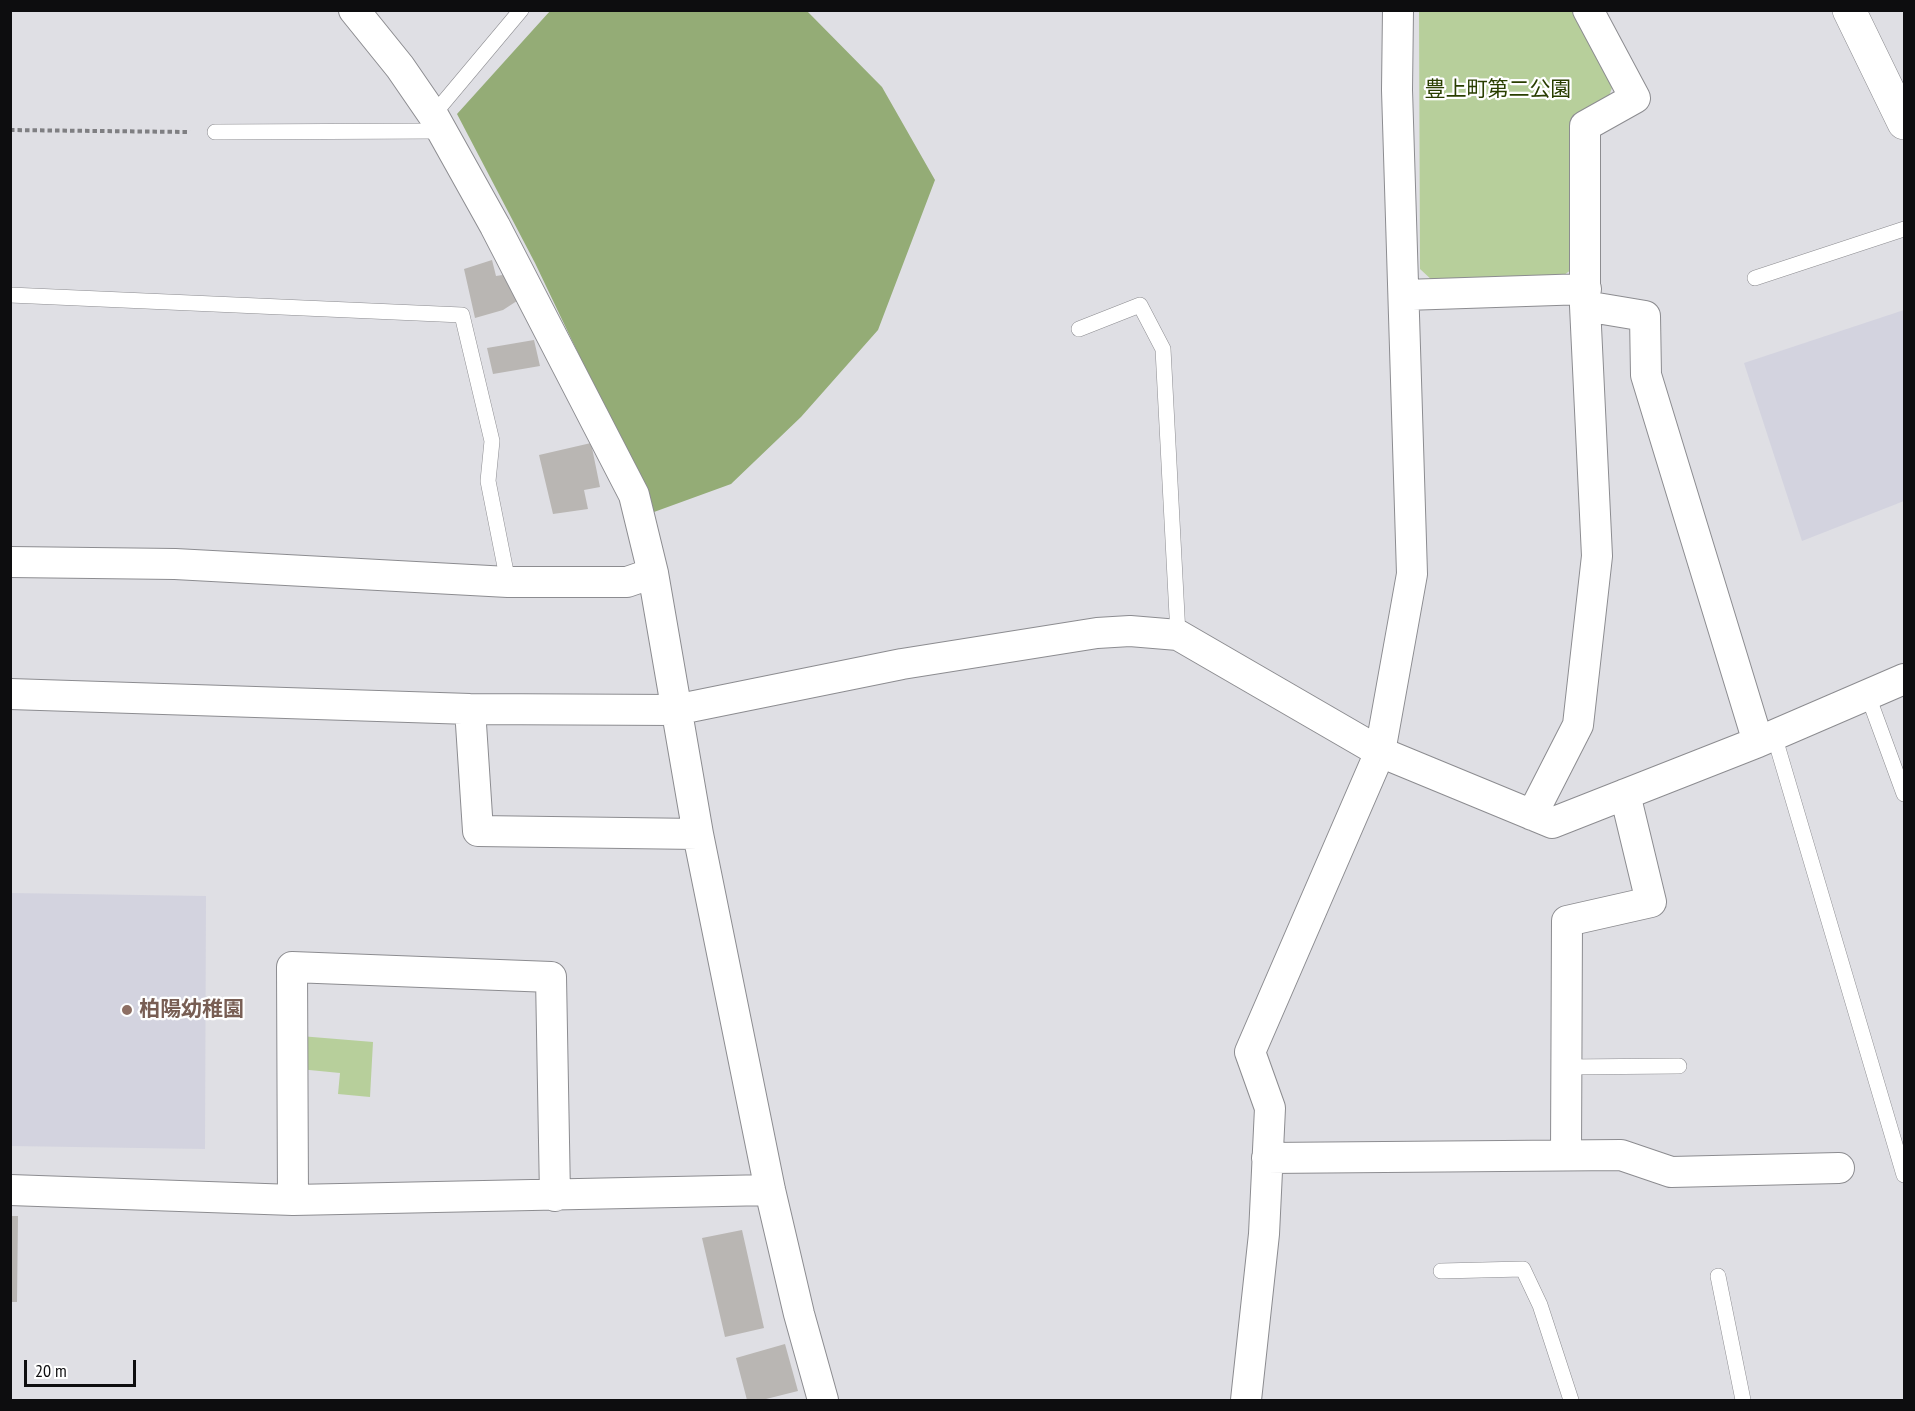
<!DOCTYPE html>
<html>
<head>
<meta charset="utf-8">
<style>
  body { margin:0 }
  #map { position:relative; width:1915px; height:1411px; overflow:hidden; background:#dfdfe4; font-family:"PT Sans Narrow",sans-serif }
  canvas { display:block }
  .frame { position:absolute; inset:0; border:12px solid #0d0d0f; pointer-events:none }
  .scale { position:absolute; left:24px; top:1360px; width:112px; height:27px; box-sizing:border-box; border:3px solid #0d0d0f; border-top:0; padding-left:8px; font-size:18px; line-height:21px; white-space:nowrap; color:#0d0d0f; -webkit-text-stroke:4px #fff; paint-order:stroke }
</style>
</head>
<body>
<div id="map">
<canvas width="1915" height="1411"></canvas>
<div class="frame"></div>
<div class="scale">20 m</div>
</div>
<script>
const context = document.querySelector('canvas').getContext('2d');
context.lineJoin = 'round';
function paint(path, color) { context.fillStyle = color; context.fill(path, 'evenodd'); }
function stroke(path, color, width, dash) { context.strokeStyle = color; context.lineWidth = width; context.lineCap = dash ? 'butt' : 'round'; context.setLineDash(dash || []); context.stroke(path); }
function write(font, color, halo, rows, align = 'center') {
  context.font = font + ' "PT Sans Narrow","Noto Sans JP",sans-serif'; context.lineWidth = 4.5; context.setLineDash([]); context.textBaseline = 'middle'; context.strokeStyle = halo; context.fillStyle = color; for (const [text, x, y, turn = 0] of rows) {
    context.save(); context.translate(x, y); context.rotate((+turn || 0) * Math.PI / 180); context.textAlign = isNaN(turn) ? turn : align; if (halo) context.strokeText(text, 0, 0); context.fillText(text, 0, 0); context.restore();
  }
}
paint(new Path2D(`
  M1904 310V501L1802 541 1744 363Z
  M11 893 206 896 205 1149 11 1146Z`), '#d3d3df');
paint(new Path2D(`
  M1419 11H1575L1613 85 1608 99 1572 119V269L1559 279 1433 281 1420 269Z
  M300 1036 373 1042 370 1097 338 1094 340 1073 299 1069Z`), '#b7cf9b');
paint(new Path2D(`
  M550 11H807L882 87 935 180 878 330 801 417 731 484 654 512 535 263 457 114Z`), '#94ac76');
paint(new Path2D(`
  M492 260 496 276 509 274 520 299 503 310 475 318 464 269Z
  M534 340 540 366 493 374 487 348Z
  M591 443 600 487 584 490 588 509 553 514 539 455Z
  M10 1216H18L17 1302H10Z
  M742 1230 764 1328 725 1337 702 1238Z
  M785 1344 798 1391 762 1400H747L736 1358Z`), '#b9b6b3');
const lane = new Path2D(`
  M433 115 521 10
  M215 132 440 131
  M1755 278 1904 229
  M10 295 462 315 492 441 488 481 508 582
  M1079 329 1140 305 1163 349 1178 635
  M1867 693 1904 794
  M1774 735 1904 1175
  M1566 1067 1679 1066
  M1441 1271 1523 1269 1540 1305 1571 1400
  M1718 1276 1743 1400`);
const street = new Path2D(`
  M354 10 400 67 433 115 495 226 634 495 653 573 698 834 770 1190 799 1314 823 1400
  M1405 295 1586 289
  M1585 306 1645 316 1646 375 1758 742
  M10 562 175 564 508 582H627L653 573
  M10 694 470 709 675 710 902 664 1097 633 1130 631 1178 635 1380 752 1552 823 1758 742 1904 679
  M470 709 478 831 698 834
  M1532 815 1578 725 1597 556 1585 306V126L1635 98 1588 10
  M1566 1154 1567 921 1651 902 1625 794
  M1267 1158 1621 1155 1671 1172 1839 1168
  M10 1190 293 1200 770 1190
  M293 1200 292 967 551 977 555 1196
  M1246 1400 1264 1234 1270 1108 1250 1052 1380 752 1412 574 1397 90 1398 10`);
const secondary = new Path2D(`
  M1849 10 1904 123`);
stroke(lane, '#8c8c90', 16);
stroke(street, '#8c8c90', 32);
stroke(secondary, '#8c8c90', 34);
stroke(new Path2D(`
  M10 130 190 132`), '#7f7f82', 4, [4.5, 3]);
stroke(lane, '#fff', 15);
stroke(street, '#fff', 30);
stroke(secondary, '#fff', 33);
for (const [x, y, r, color] of [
  [127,1010,6,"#8d6e63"]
]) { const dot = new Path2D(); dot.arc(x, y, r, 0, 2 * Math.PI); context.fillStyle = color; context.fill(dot); stroke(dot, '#fff', 2); }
write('21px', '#293e00', '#fff', [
  ["豊上町第二公園",1498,90]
]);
write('bold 21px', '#785e54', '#fff', [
  ["柏陽幼稚園",139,1010]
], 'left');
</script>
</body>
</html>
